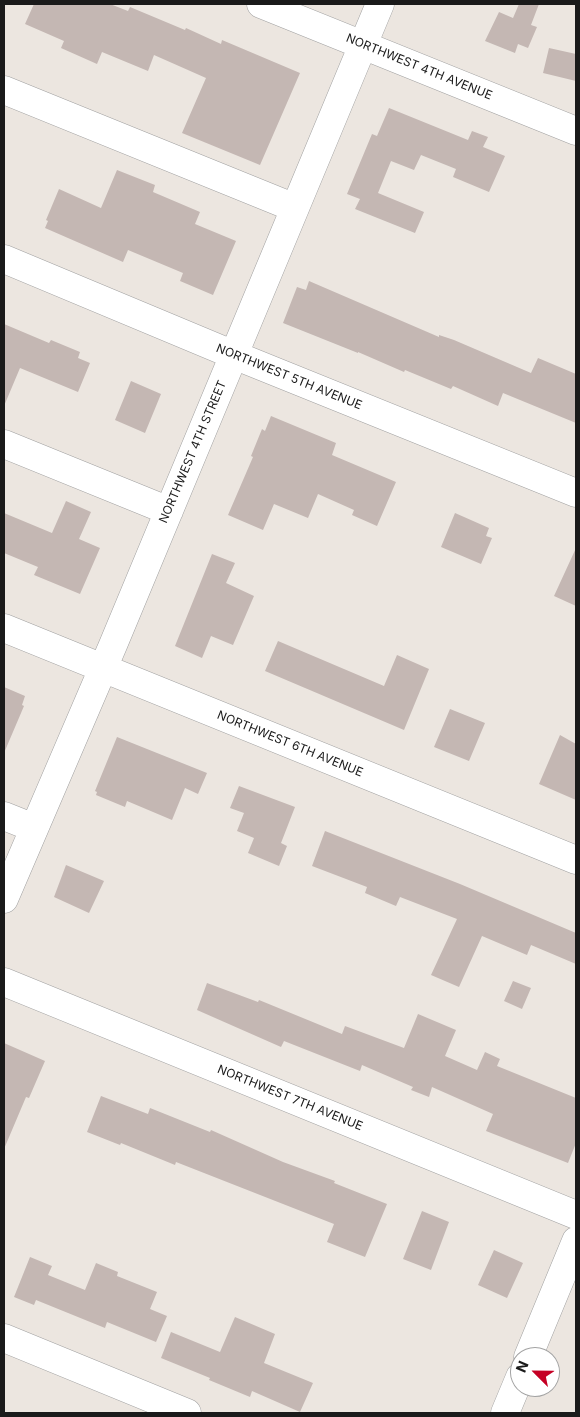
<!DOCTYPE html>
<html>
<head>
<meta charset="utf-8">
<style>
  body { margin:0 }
  #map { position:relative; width:580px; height:1417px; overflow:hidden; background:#ece6e0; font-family:Inter,sans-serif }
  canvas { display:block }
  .frame { position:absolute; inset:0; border:5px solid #1a1a1a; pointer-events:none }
  .north { position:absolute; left:510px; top:1347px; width:50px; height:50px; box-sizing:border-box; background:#fff; border:1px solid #a3a3a3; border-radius:50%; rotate:293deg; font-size:14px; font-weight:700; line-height:20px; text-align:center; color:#1a1a1a }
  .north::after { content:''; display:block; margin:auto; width:18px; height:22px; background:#c50024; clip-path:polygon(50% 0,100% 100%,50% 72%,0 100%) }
</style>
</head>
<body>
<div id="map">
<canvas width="580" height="1417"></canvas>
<div class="frame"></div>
<div class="north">N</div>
</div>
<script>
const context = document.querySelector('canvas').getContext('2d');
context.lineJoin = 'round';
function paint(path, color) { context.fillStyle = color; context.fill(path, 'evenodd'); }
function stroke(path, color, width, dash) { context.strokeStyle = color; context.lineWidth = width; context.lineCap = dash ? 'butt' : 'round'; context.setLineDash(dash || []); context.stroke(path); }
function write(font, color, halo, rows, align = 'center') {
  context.font = font + ' Inter,sans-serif'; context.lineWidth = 4; context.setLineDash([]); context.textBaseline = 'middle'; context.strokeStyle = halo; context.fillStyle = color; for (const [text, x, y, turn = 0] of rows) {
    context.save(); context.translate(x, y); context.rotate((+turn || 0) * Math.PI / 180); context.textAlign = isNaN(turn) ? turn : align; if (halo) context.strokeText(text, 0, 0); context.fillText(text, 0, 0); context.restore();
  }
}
paint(new Path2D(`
  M34 4H110L128 11 130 7 185 30 186 28 221 44 222 40 300 73 260 165 182 133 206 78 154 55 148 71 102 52 97 64 61 48 64 41 25 24Z
  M519 4H539L531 25 537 27 528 48 518 44 515 53 485 41 499 12 513 18Z
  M549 48 576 54V81L543 73Z
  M389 108 468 140 472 131 488 137 483 147 505 156 489 192 453 177 456 169 421 155 414 170 391 161 378 193 424 212 415 233 355 209 360 199 347 194 372 134 377 136Z
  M117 170 155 185 153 192 200 212 195 224 236 241 213 295 180 281 183 273 128 250 123 262 45 228 48 221 46 220 59 189 101 208Z
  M309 281 439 337V335L454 340 531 373 538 358 576 374V423L503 393 498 406 453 386 451 389 405 370 404 372 358 352V353L283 323 297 287 306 290Z
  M4 324 49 343 51 340 80 352 78 358 90 363 78 392 20 368 4 406Z
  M131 381 161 394 145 433 115 420Z
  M271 416 336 443 332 455 396 482 377 526 352 515 354 510 318 494 308 518 274 504 263 530 228 515 253 457 251 456 262 429 265 431Z
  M66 501 91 512 79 539 100 548 80 594 34 575 38 567 4 553V513L52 533Z
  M455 513 489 528 486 536 492 538 481 564 441 547Z
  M576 548V606L554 596Z
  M212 554 235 563 226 583 254 596 233 645 211 636 202 658 175 646Z
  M278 641 384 686 397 655 429 669 404 730 265 671Z
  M4 687 25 696 22 705 24 706 4 753Z
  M450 709 485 723 469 761 434 747Z
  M560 735 576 744V800L539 784Z
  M117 737 207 773 198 794 185 788 172 820 127 801 125 807 96 795 97 792 95 791Z
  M239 786 295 807 281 843 287 846 279 866 248 853 254 838 237 831 244 813 230 808Z
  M325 831 460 884 576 933V964L531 945 527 955 482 936 459 987 431 975 457 919 400 897 396 906 365 893 367 887 312 866Z
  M66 865 104 881 89 913 54 897Z
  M513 981 531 988 522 1009 504 1001Z
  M207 983 258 1002 259 1000 342 1034 345 1026 404 1048 418 1014 456 1030 445 1056 477 1070 485 1052 500 1059 497 1066 576 1098V1143L568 1163 486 1131 493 1114 432 1087 429 1097 411 1090 413 1087 362 1065 360 1071 284 1041 281 1047 197 1010Z
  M4 1043 45 1061 29 1098 26 1097 4 1149Z
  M101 1096 148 1114 150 1108 210 1132 211 1130 283 1162 335 1181 334 1183 387 1204 365 1257 327 1242 334 1224 176 1162 175 1165 121 1143 120 1145 87 1132Z
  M422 1211 449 1222 431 1270 403 1259Z
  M494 1250 523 1263 507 1298 478 1285Z
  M30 1257 52 1266 48 1275 85 1290 96 1263 118 1272 117 1276 157 1292 150 1309 167 1316 156 1342 107 1322 105 1328 36 1300 34 1305 14 1297Z
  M235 1317 275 1334 264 1363 313 1383 300 1412 252 1391 250 1397 209 1380 210 1378 161 1358 171 1332 220 1352Z`), '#c4b7b3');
const minor = new Path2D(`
  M261 4 576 131
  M4 90 295 208
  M4 259 234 355 576 493
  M4 444 169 511
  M4 628 576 860
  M4 816 34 828
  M4 899 113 645 380 4
  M4 982 576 1215
  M4 1338 187 1413
  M528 1357 576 1241
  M505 1413 520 1377`);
stroke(minor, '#a1a1a1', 29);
stroke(minor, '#fff', 28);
write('12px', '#1a1a1a', '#fff', [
  ["NORTHWEST 4TH AVENUE",419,67,22],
  ["NORTHWEST 5TH AVENUE",289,377,22],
  ["NORTHWEST 4TH STREET",193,452,-67],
  ["NORTHWEST 6TH AVENUE",290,744,22],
  ["NORTHWEST 7TH AVENUE",290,1098,22]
]);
</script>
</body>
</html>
